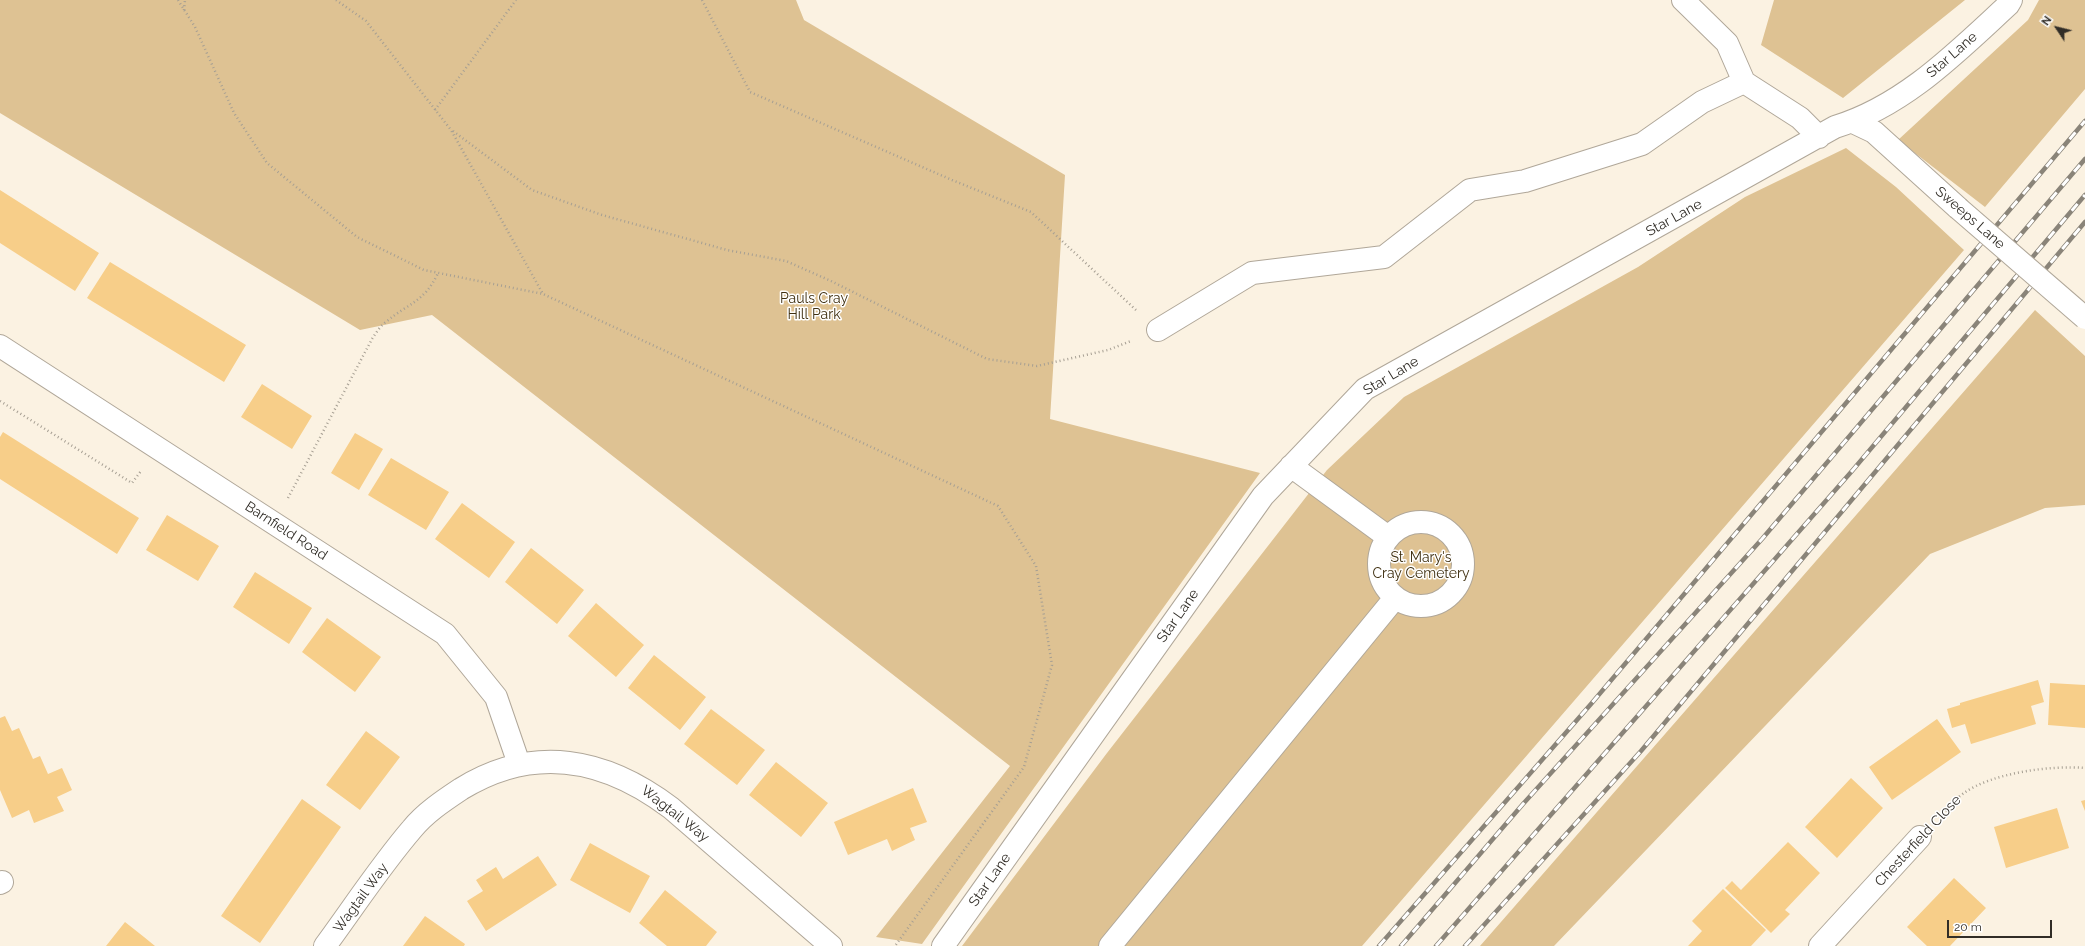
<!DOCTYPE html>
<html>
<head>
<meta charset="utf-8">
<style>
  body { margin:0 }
  #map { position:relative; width:2085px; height:946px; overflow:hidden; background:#fbf2e2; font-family:Raleway,sans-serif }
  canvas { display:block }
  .north { position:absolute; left:2037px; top:8px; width:40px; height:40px; -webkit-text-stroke:3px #fff; paint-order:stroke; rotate:305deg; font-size:11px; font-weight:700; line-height:16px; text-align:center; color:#312d27 }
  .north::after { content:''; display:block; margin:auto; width:14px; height:18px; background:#312d27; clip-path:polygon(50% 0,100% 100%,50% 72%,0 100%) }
  .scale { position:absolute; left:1947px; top:920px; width:105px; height:18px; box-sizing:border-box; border:2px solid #312d27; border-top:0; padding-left:5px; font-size:12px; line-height:14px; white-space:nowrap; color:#312d27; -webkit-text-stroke:3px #fff; paint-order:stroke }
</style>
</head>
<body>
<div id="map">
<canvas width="2085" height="946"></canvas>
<div class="north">N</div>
<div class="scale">20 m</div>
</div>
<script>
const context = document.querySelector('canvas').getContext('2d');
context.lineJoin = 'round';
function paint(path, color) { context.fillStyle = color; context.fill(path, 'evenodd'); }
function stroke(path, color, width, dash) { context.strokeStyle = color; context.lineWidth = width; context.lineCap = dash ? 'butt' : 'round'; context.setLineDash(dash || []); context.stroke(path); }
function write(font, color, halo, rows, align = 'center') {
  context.font = font + ' Raleway,sans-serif'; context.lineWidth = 3; context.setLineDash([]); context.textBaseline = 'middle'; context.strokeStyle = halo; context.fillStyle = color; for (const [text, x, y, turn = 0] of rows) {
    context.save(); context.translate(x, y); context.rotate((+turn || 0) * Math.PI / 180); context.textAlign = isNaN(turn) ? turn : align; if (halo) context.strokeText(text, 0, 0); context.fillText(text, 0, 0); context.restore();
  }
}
paint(new Path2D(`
  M0 0H796L804 20 1065 175 1050 419 1260 473 922 944 876 937 1010 766 432 315 360 330 0 113Z
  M1774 0H1965L1843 98 1761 45Z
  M2039 0H2085V89L1985 207 1898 140 2028 20Z
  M1846 148 1896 187 1964 250 1362 946H962L1107 753 1327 470 1404 397 1638 267 1745 197Z
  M2035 310 2085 356V505L2045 508 1930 554 1554 946H1480Z`), '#dec293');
paint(new Path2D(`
  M0 190 99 253 75 291 0 243Z
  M110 262 246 345 224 382 87 298Z
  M262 384 312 416 292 449 241 417Z
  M3 432 139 518 117 554 0 479V437Z
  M355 433 383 449 359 490 331 473Z
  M391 458 449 492 426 530 368 495Z
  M462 503 515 542 489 578 435 539Z
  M167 515 219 546 198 581 146 550Z
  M531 548 584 590 557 624 505 582Z
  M255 572 312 608 289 644 233 607Z
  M596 603 644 645 616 677 568 636Z
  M327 618 381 657 355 692 302 652Z
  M654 655 706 697 680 730 628 688Z
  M2038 680 2044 702 2031 706 2036 724 1971 744 1965 724 1952 728 1947 709 1960 705V703Z
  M2050 683 2085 685V728L2048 725Z
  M711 709 765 750 737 785 684 744Z
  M5 716 12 731 19 728 33 759 40 756 48 774 62 768 72 790 57 797 64 811 34 823 29 810 12 818 0 790V718Z
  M1937 719 1961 752 1892 800 1869 767Z
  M366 731 400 757 360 810 326 785Z
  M776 762 828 803 801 837 749 795Z
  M1851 778 1883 808 1837 858 1805 827Z
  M913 788 927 822 910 828 915 840 892 851 887 839 848 855 834 822Z
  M302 799 341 827 260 943 221 916Z
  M2085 800V811L2081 801Z
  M2057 808 2069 848 2006 868 1994 827Z
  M1788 842 1820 873 1785 910 1790 914 1771 933 1725 888 1732 881 1741 890Z
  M590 843 650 876 630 913 570 880Z
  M538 856 557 885 486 931 467 901 483 891 476 880 496 867 503 879Z
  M1954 878 1986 908 1950 946H1927L1907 927Z
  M1723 889 1766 930 1751 946H1688L1702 931 1692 921Z
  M665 890 717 932 706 946H667L639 923Z
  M425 916 465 944 464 946H403Z
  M125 922 144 937 155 946H106Z`), '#f7ce89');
const minor = new Path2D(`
  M1683 0 1727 43 1744 82 1800 118 1819 137
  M1853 122 1874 132 1958 208
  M1158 330 1252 273 1384 257 1470 190 1525 181 1642 144 1702 102 1744 82
  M0 346 445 634 496 697 519 764
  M1291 466 1388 537
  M1379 564a42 42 0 1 1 84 0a42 42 0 1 1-84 0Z
  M0 883 2 882
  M325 946C353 908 381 865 412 829 425 813 443 801 461 789 534 744 605 758 671 808L831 946
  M943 946 1263 496 1365 389 1835 127C1904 106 1956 53 2008 5L2011 0
  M1110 946 1395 598
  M1820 946 1920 837`);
stroke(minor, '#b0a799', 24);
stroke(new Path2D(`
  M178 0 195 27 234 113 267 163 357 237 424 270 543 294
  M336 0 366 21 451 130 543 294 998 506 1036 566 1052 665 1024 767 895 946
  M702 0 750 92 952 180 1031 212 1136 310
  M184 10 185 0
  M435 110 516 0
  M453 131 532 190 602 215 727 250 786 261 831 281 987 359 1037 366 1108 350 1131 341
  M0 401 132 483 141 471
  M288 498 372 339C376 333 380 326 386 322 408 303 424 303 438 273
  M1940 817C1948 809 1955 799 1964 793 1992 773 2051 765 2085 768`), '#a69f93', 2.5, [1, 3]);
stroke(minor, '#fff', 22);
const rail = new Path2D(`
  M1379 946 1591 704 2085 121
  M1401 946 1523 804 1762 539 2085 159
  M1436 946 1852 471 2085 195
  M1465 946 1641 751 2085 222`);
stroke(rail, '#8a8479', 4.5);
stroke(rail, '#fff', 3, [9]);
const minorBridge = new Path2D(`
  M1958 208 2085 318`);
stroke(minorBridge, '#b0a799', 24, []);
stroke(minorBridge, '#fff', 22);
write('14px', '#312d27', '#fff', [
  ["Star Lane",1952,55,-41],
  ["Star Lane",1674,218,-29],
  ["Sweeps Lane",1970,218,41],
  ["Star Lane",1391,376,-31],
  ["Barnfield Road",286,531,33],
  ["Star Lane",1178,616,-55],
  ["Wagtail Way",675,814,38],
  ["Chesterfield Close",1918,841,-47],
  ["Star Lane",990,880,-55],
  ["Wagtail Way",361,898,-54]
]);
write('14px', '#3f2f10', '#fff', [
  ["Pauls Cray",814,299],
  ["Hill Park",814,315],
  ["St. Mary's",1421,558],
  ["Cray Cemetery",1421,574]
]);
</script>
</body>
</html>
